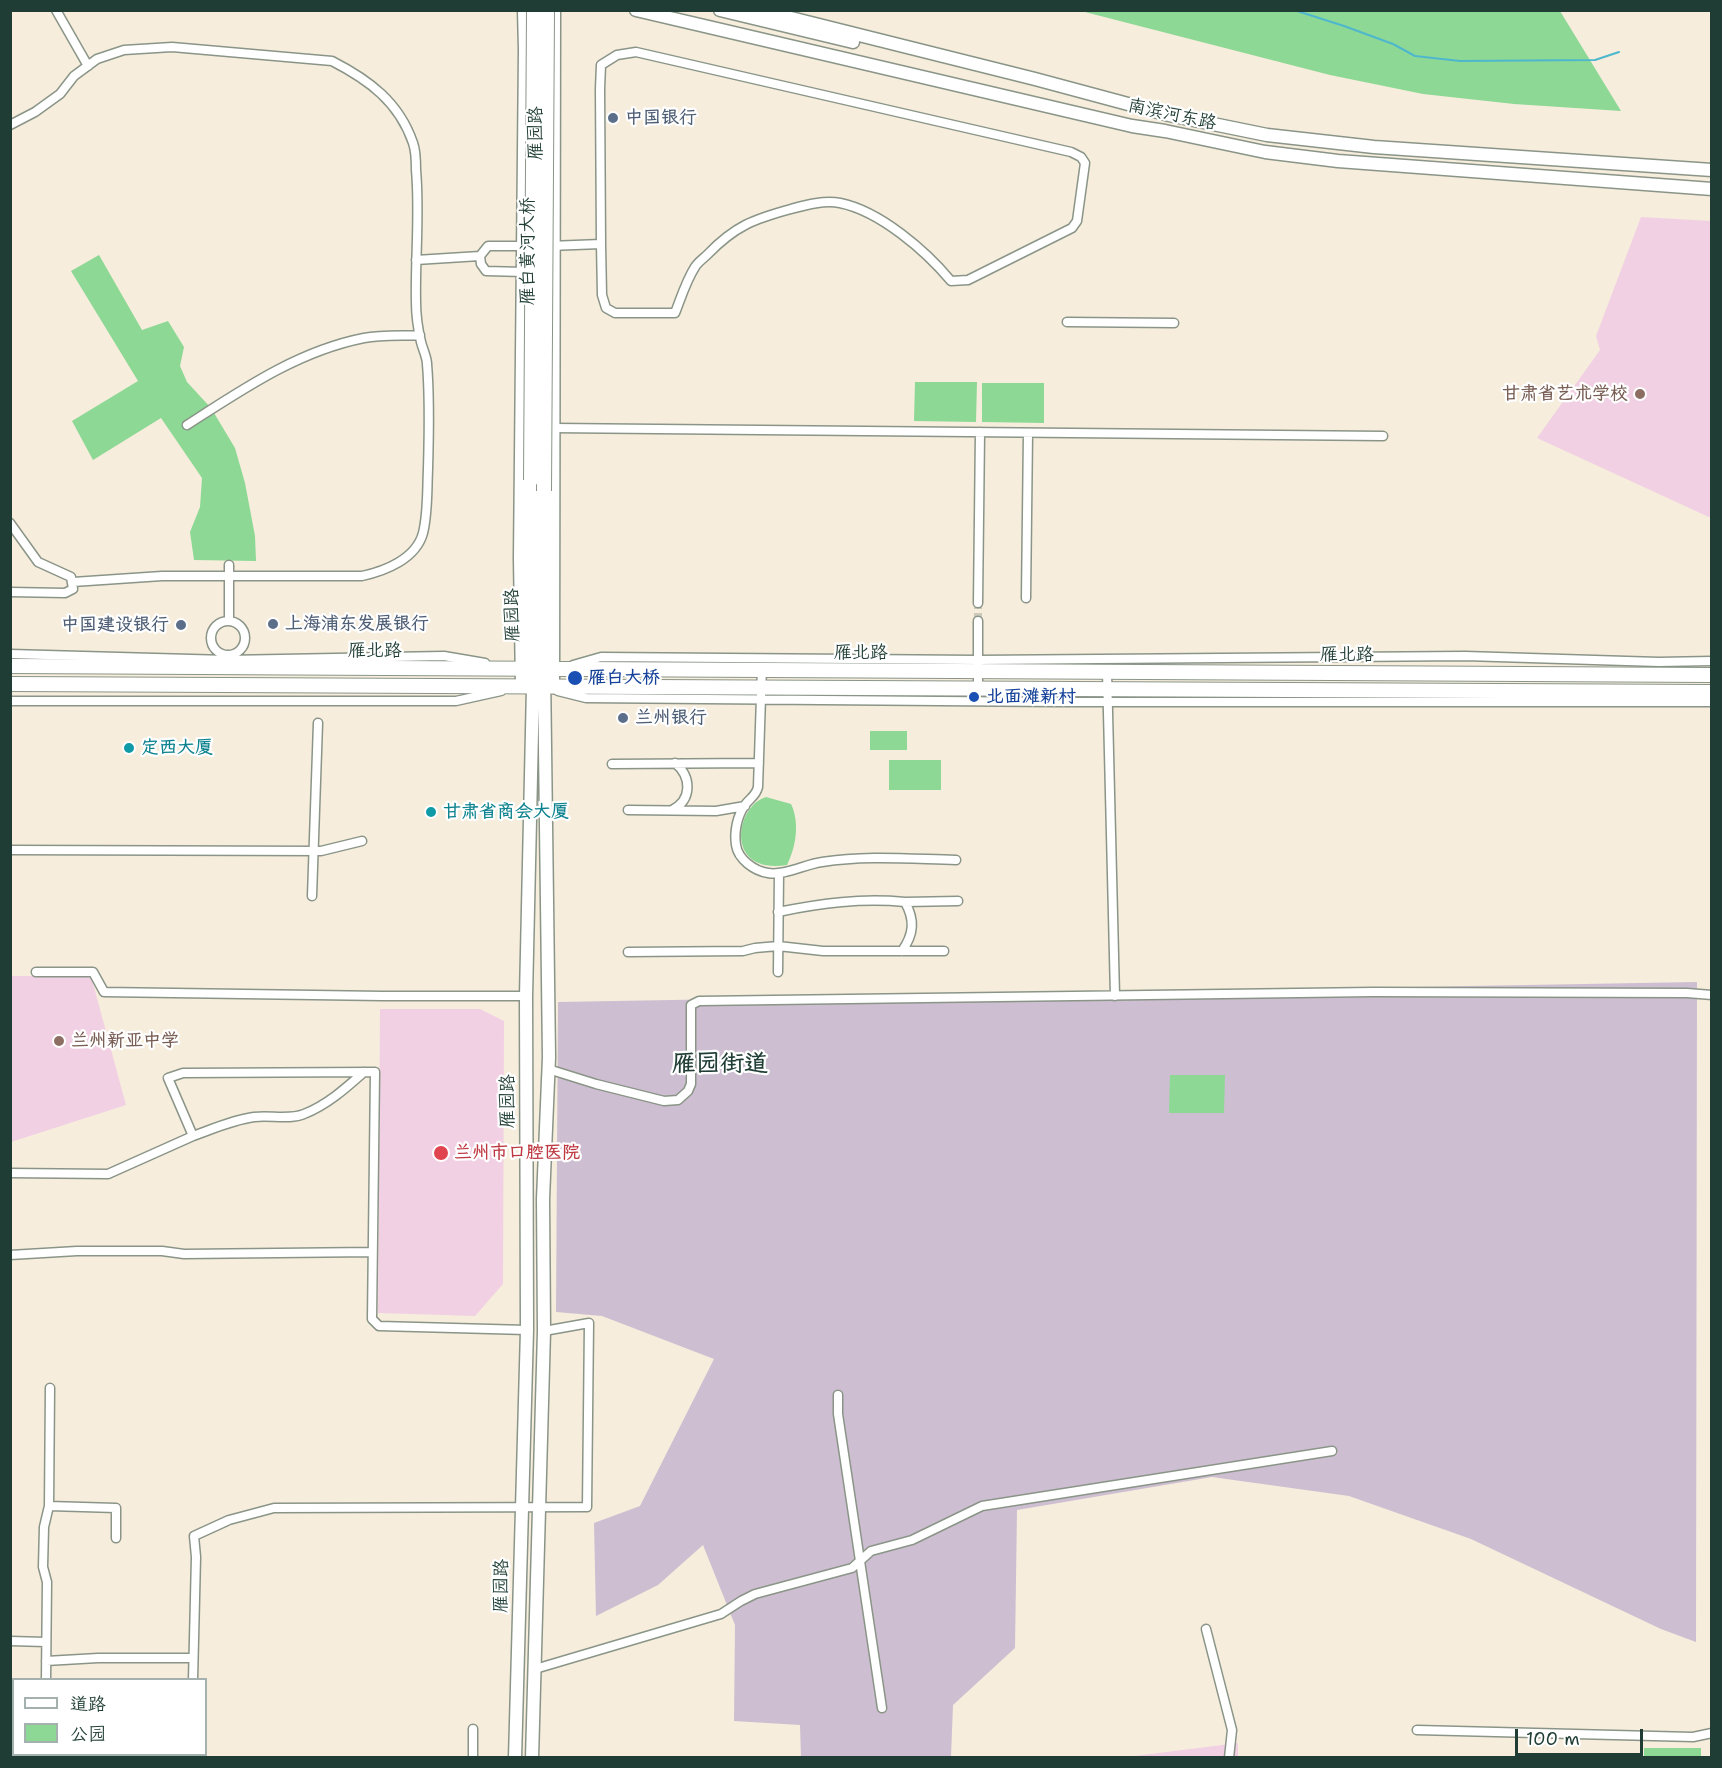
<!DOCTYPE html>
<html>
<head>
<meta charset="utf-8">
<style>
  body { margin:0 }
  #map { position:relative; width:1722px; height:1768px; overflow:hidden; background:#f6eddc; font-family:"Shantell Sans","LXGW WenKai TC",sans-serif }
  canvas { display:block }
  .frame { position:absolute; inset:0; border:12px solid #1f3d34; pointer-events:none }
  .legend { position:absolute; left:12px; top:1678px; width:195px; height:78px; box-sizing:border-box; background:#fff; border:2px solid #a5b1ae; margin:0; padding:8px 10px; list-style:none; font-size:18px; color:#1f3d34 }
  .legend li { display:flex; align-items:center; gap:12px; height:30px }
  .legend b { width:30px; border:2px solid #a5b1ae }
  .scale { position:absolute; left:1515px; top:1729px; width:128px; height:27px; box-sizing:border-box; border:3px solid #1f3d34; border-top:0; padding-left:8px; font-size:18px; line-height:21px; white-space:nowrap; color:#1f3d34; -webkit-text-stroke:4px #fff; paint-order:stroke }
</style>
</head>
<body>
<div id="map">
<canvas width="1722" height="1768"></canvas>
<div class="frame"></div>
<ul class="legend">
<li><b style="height:8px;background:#fff"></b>道路</li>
<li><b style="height:16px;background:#8dd895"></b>公园</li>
</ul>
<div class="scale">100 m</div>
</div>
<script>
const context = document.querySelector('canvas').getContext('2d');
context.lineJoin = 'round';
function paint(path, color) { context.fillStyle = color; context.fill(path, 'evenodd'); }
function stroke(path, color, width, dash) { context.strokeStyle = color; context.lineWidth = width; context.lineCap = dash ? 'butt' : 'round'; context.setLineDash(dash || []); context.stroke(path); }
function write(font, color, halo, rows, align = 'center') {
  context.font = font + ' "Shantell Sans","LXGW WenKai TC",sans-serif'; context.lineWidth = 4.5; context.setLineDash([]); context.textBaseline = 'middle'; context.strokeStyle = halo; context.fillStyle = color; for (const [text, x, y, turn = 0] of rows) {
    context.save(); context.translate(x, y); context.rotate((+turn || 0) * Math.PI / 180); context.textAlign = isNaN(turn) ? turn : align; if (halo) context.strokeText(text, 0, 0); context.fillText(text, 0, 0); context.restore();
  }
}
paint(new Path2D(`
  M1641 217 1711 221V518L1537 438 1600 350 1596 336Z
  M10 976H91L126 1105 11 1142Z
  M380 1009H480L504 1021 503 1284 475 1316 378 1313Z
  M1238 1743V1757H1126Z`), '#f1d0e4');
paint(new Path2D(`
  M1697 982 1696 1642 1661 1629 1471 1539 1349 1496 1212 1477 1017 1510 1015 1648 953 1705 951 1757H801L800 1725 734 1721 735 1625 703 1545 658 1585 596 1616 594 1523 640 1506 714 1359 602 1316 556 1312 558 1002Z`), '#cebed1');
paint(new Path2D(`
  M1543 11H1560L1621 111 1514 104 1423 94 1330 75 1081 11Z
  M99 255 142 330 168 321 184 347 180 366 187 382 211 408 235 448 245 483 255 536 256 561 194 560 190 532 200 507 202 478 161 418 93 460 72 421 138 381 71 271Z
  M915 382H977L976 422 914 421Z
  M982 383H1044V423L982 422Z
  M870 731H907V750H870Z
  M889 760H941V790H889Z
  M766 797 791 804C800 823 796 847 787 865 724 875 735 806 766 797Z
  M1170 1075H1225L1224 1113H1169Z
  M1644 1748H1701V1757H1644Z`), '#8dd895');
stroke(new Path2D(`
  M1294 10 1344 26 1393 44 1415 56 1460 61 1595 60 1619 52`), '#4fb7cd', 2);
stroke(new Path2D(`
  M978 621V603`), '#cbcaba', 8, [8, 4]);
const minor = new Path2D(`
  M56 10 88 66
  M10 125 35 112 60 94 74 76 97 59 124 50 172 47 332 61C369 80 399 102 413 143 416 151 416 161 416 170 420 214 415 258 416 302 416 316 418 329 421 342 423 350 427 357 427 364 430 399 429 435 428 469 427 490 428 513 423 533 416 559 385 571 362 576H162L73 582
  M549 246 601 244 600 89 601 65 617 55 636 52 1071 152 1081 157 1085 163 1077 221 1072 228 968 280 951 281C926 251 880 211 840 203 824 200 806 205 791 209 754 219 735 226 708 254 704 258 698 262 695 267 686 281 681 298 675 313H615L606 308 602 295 601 244
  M416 260 480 256
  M524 272 486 271 481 264 480 256 488 246H527
  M1067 322 1174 323
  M187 425C243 389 298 351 364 338 382 335 402 336 420 335
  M553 428 1383 436
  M10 523 38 562 71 577 73 589 65 593 10 592
  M1026 598 1028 433
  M978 603 980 432
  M229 621V565
  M211 638a17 17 0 1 1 34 0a17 17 0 1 1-34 0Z
  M10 654 227 660 444 656 485 663
  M573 665 601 657 978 660 1465 656 1659 662 1712 661
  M762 667 758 787C756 796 750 798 745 805 737 816 734 832 736 845 738 859 754 871 768 873 784 876 806 864 822 862 866 855 911 859 956 860
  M1107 672 1115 996
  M558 691 586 698 1058 702H1712
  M978 692V621
  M10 701H456L501 691
  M612 764 759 763
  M628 810 716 811 745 806
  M672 810C692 800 692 777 675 763
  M10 850 321 851 362 841
  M312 896 318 723
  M905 902 958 901
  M778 912C822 903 861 898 905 902 915 920 914 934 902 951
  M628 952 743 951 755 948 778 946 823 951H944
  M36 972H93L104 992 383 996H526
  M778 972 779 874
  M548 1069 596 1084 664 1101 678 1100 688 1091 691 1084V1005L699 1001 1373 992 1687 993 1712 995
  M193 1136C213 1129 232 1120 254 1117 270 1115 290 1120 304 1114 327 1105 346 1088 364 1072
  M10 1173 108 1174 193 1136 168 1078 183 1073 375 1072 372 1319 379 1326 527 1330
  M10 1255 77 1251H162L184 1254 372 1252
  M838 1395V1414L882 1708
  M49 1506 116 1508V1538
  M1206 1629 1232 1730 1229 1758
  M10 1641 46 1642
  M46 1661 98 1658H193
  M535 1669 721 1614 741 1601 755 1594 852 1568 871 1551 912 1540 982 1506 1332 1451
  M46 1680 47 1582 43 1567 44 1527 49 1506 50 1388
  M193 1680 196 1557 194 1536 229 1520 274 1508 587 1507 589 1323 544 1331
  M1417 1730 1693 1737 1712 1733
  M45 1758V1754
  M473 1758V1729`);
const secondary = new Path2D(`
  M636 10 1132 126 1165 131 1265 152 1338 161 1712 189
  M720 10 853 42
  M759 10 1035 79 1169 115 1267 135 1374 147 1712 170
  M522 686 520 558 525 50 524 10
  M553 687 554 10
  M515 1758 527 1330 526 996 533 687
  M532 1758 544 1331 543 1199 549 1057 544 670`);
const primary = new Path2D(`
  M531 480 530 627 533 679
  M10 666 1712 675
  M544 670 542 628 544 491
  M10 684 1712 692`);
stroke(minor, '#8a9588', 11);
stroke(secondary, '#8a9588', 15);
stroke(primary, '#8a9588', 16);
stroke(minor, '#fff', 8);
stroke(secondary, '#fff', 12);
stroke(primary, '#fff', 14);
const primaryBridge = new Path2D(`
  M531 480 534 10
  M544 491 547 10`);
stroke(primaryBridge, '#8a9588', 16, []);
stroke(primaryBridge, '#fff', 14);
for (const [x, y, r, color] of [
  [613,118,6,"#5c6f8a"],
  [1640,394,6,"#8d6e63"],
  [273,624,6,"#5c6f8a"],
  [181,625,6,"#5c6f8a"],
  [575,678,8,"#1a4fb4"],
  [974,697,6,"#1a4fb4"],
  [623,718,6,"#5c6f8a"],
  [129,748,6,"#0f9aa8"],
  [431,812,6,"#0f9aa8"],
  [59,1041,6,"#8d6e63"],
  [441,1153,8,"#e0444e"]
]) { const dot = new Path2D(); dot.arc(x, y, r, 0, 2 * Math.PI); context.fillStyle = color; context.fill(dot); stroke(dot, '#fff', 2); }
write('18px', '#1f3d34', '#fff', [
  ["南滨河东路",1172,115,12],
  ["雁园路",536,133,-90],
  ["雁白黄河大桥",528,251,-90],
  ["雁园路",513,615,-91],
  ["雁北路",375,651],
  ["雁北路",861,653],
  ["雁北路",1347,655],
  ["雁园路",508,1101,-90],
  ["雁园路",502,1586,-89]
]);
write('bold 18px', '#4e5e75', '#fff', [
  ["中国银行",625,118],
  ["上海浦东发展银行",285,624],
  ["中国建设银行",169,625,"right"],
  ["兰州银行",635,718]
], 'left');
write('bold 18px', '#785e54', '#fff', [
  ["甘肃省艺术学校",1628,394],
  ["兰州新亚中学",71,1041,"left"]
], 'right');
write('bold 18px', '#164399', '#fff', [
  ["雁白大桥",588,678],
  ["北面滩新村",986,697]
], 'left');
write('bold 18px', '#0d838f', '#fff', [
  ["定西大厦",141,748],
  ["甘肃省商会大厦",443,812]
], 'left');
write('bold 18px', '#be3a42', '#fff', [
  ["兰州市口腔医院",454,1153]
], 'left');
write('bold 24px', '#1f3d34', '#fff', [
  ["雁园街道",720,1065]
]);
</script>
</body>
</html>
